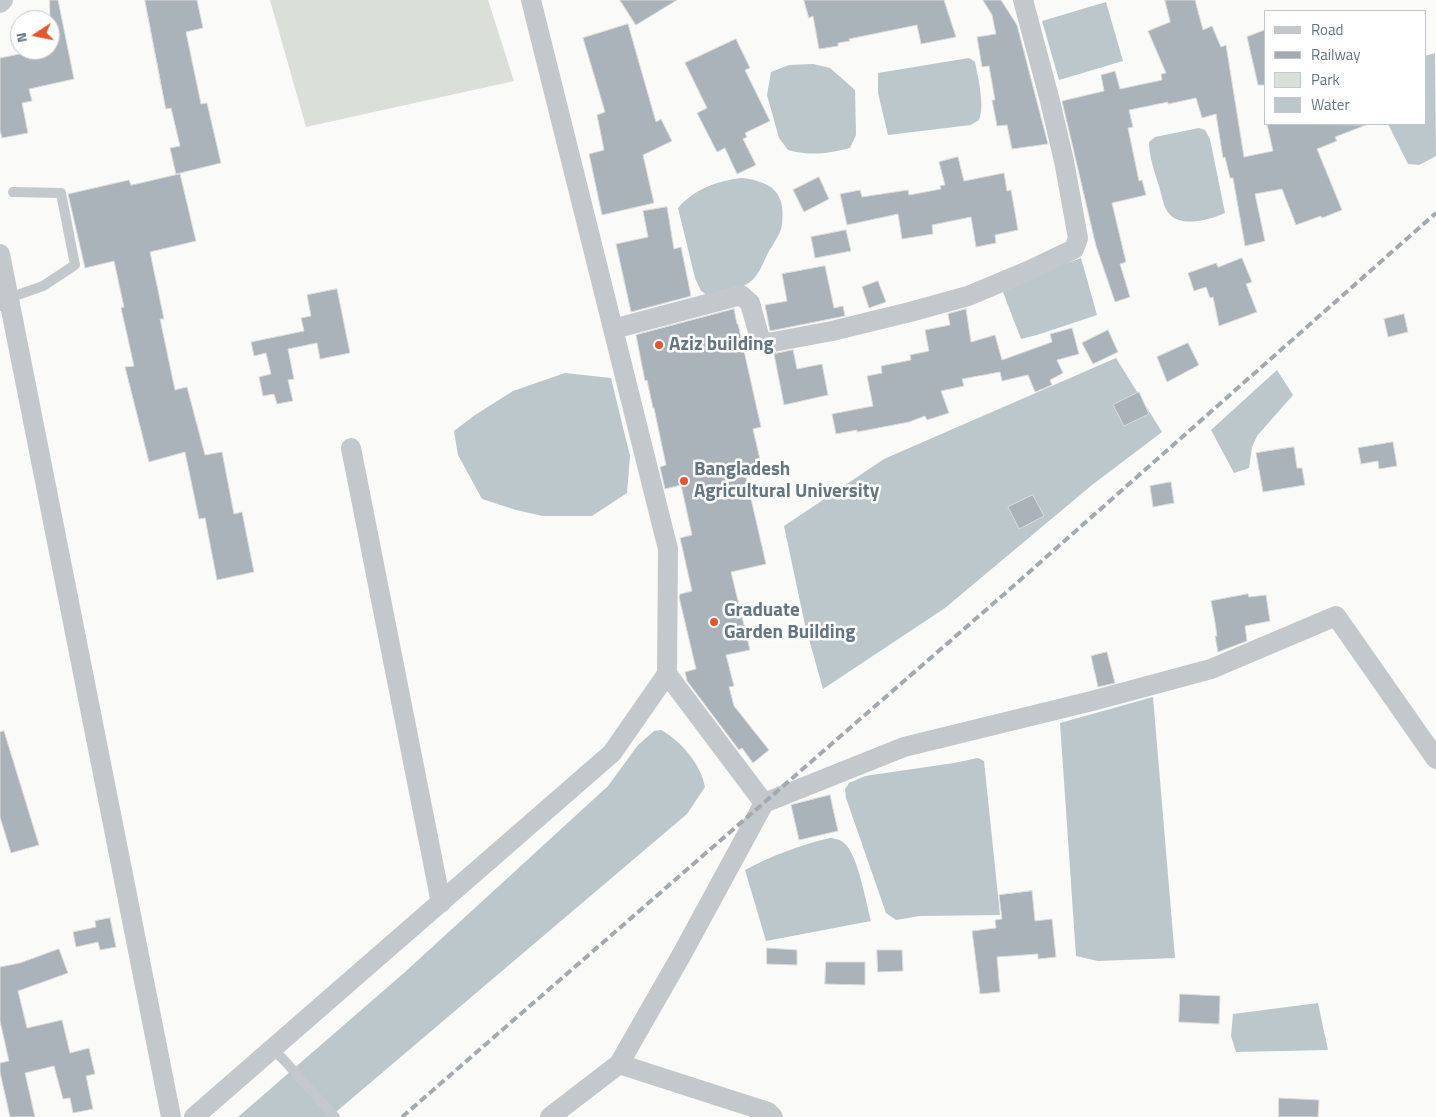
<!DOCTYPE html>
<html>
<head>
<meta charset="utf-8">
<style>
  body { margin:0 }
  #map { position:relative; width:1436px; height:1117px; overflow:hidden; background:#fafaf8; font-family:"Titillium Web",sans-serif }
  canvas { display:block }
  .legend { position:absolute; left:1264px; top:10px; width:162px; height:115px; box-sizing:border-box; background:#fff; border:1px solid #c1c8cd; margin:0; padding:6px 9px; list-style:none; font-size:15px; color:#657683 }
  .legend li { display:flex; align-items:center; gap:10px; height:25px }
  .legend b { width:25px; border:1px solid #c1c8cd }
  .north { position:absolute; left:10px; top:10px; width:50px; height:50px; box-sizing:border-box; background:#fff; border:1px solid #c1c8cd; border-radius:50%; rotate:259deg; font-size:14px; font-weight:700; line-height:20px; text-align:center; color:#657683 }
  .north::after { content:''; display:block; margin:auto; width:18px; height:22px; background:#e4572e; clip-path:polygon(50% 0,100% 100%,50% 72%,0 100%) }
</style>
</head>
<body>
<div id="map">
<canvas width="1436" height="1117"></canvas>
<ul class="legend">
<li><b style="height:6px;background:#c3c8cc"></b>Road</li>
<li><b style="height:6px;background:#a2aab0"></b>Railway</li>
<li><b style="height:14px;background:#dadfd7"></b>Park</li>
<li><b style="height:14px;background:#bbc7cb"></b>Water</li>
</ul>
<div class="north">N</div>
</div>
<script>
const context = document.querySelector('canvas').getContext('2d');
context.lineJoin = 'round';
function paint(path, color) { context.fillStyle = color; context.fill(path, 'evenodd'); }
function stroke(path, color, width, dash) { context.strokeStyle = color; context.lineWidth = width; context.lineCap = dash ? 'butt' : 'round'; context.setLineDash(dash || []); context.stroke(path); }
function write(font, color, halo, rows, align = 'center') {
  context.font = font + ' "Titillium Web",sans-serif'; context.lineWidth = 5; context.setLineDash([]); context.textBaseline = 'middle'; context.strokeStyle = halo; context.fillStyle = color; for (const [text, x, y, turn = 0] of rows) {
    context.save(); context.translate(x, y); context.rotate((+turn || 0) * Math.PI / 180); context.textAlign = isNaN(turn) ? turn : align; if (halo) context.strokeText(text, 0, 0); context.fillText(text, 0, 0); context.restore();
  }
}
paint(new Path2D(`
  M270 0H488L514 81 306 127Z`), '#dadfd7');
paint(new Path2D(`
  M1106 2 1123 61 1059 80 1042 21Z
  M1435 53 1436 156 1419 165 1408 164 1388 124H1425V56Z
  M969 58 975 62C978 77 985 106 979 120L971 125 888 135 878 93V73Z
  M813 64 830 68 855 90 856 135 850 148C827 154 811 156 788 150L779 138 767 95 771 72 789 65Z
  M1199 128 1205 130 1210 139 1225 213C1209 220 1176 230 1166 209 1162 201 1161 191 1158 183 1154 170 1149 156 1149 142L1155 137Z
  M742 178C772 182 786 192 782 225 781 234 772 245 768 253 763 263 759 275 750 282 739 290 723 293 710 297L701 291 695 278 678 208C694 189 717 181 742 178Z
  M1081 258 1097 315 1037 335 1021 339 1001 287Z
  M1116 358 1162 432 1092 485 945 608 823 689 805 625 784 526 884 459Z
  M1277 370 1293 395 1257 436 1252 447 1249 468 1234 473 1211 430Z
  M565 373 611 378 630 456 627 493 592 516H543L516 510 482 499 458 455 454 431 475 415 513 391Z
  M1153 697 1175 958 1098 961 1076 956 1060 723Z
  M661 730C680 740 701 764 705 787L687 814 330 1117H238L405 972 608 786 638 745 654 731Z
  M978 758 984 761 1000 915 920 916 896 920 886 913 846 798 845 789 849 783 865 776 954 763Z
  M830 838C836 839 840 839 844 843 858 854 866 903 871 921L766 941 745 870C771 856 800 845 830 838Z
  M1318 1003 1328 1050 1236 1052 1231 1036 1233 1014Z`), '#bbc7cb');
const building = new Path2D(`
  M50 0H58L74 79 29 89 32 101 22 103 28 133 2 138 0 130V58L39 50H50Z
  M145 0H197L203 28 186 32 201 104 207 103 221 163 176 174 170 148 180 146 171 108 166 109Z
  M620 0H677L636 25Z
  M804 0H944L956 37 921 44 917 25 849 39 850 41 838 43V46L819 49 813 16 809 18Z
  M983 0H1001L1017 25 1048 144 1012 149 1007 125 997 126 992 100H995L989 66 982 67 977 37 996 34 992 15Z
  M1165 0H1195L1203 30 1212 26 1221 47 1226 45 1244 157 1273 151 1267 124 1366 125 1335 137 1337 141 1317 149 1342 210 1322 218 1321 216 1296 225 1282 189 1255 194 1265 241 1245 246 1233 178H1230L1225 157 1223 158 1216 114 1202 118 1196 98 1168 104V102L1129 110 1133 127 1128 128 1139 181 1142 180 1146 195 1112 203 1126 262 1120 264 1130 297 1115 302 1096 246 1062 101 1104 91 1101 75 1115 71 1120 89 1162 80 1161 74 1166 73 1148 31 1170 22Z
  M628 24 656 122 661 119 672 141 643 155 654 203 602 215 589 154 604 150 597 115 605 112 583 38Z
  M1265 30V85H1258L1247 37Z
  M736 39 750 68 745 70 770 121 745 133 747 137 743 139 756 165 737 174 725 148 717 152 697 113 707 108 685 63Z
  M958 157 964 181 1004 173 1007 191 1011 190 1018 230 995 235 996 243 976 247 971 217 932 225 933 234 902 239 898 214 847 225 840 194 860 190 862 197 908 190 909 195 941 189 940 186 945 185 939 162Z
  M180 174 196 241 150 252 164 319H160L175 390 187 387 205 455 222 452 234 514 242 512 254 572 217 580 205 518 199 519 185 452 149 462 125 367 134 366 121 308 124 307 114 261 85 268 68 194 129 180 131 185Z
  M819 177 829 199 804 212 793 190Z
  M667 207 674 249 681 247 691 296 631 312 616 244 648 237 643 211Z
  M846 230 851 251 815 258 811 237Z
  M1242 258 1252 282 1246 284 1257 312 1219 326 1213 297 1210 298 1206 287 1194 291 1188 273 1216 263 1218 267Z
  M825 266 834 308 843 306 845 316 770 331 765 305 787 301 782 274Z
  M878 281 886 302 869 308 862 287Z
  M337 289 350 353 320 359 317 343 288 349 294 379 288 380 293 401 277 404 274 394 263 396 259 377 271 374 266 353 254 356 251 342 304 331 301 318 311 316 307 295Z
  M734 309 737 324H738L761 427 753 429 761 464 744 468 766 564 731 572 750 650 726 655 734 686 729 687 734 706 769 750 753 763 742 748 739 750 687 681 685 672 696 669 679 597 680 594 692 591 680 538 692 535 681 485 665 489 660 467 666 465 654 408H653L647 380 645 381 636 335Z
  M966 309 971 342 995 335 1002 360 1052 342 1050 334 1072 328 1079 354 1057 360 1063 373 1050 380 1052 385 1035 392 1028 375 1002 381 1000 372 962 379 964 386 941 391 949 413 927 420 925 416 909 422 857 432V430L836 434 832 414 873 406 867 376 882 373 881 366 911 360 910 355 929 351 925 330 950 325 948 314Z
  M1404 314 1408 332 1388 337 1384 319Z
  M1108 330 1118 352 1093 364 1082 343Z
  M1188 343 1199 365 1167 382 1157 357Z
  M793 350 797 369 822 364 828 395 784 405 774 354Z
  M1139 392 1149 414 1124 426 1113 405Z
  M1393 442 1397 466 1379 469 1378 461 1361 464 1358 448Z
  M1294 447 1297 468H1302L1305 485 1263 492 1256 453Z
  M1171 482 1174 503 1153 507 1150 486Z
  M1033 495 1044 516 1019 529 1008 507Z
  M1248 594 1249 597 1266 595 1270 621 1245 626 1247 641 1218 652 1215 636H1217L1215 622 1211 601Z
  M1107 652 1115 683 1098 687 1091 656Z
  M4 731 39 845 11 853 0 817V732Z
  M830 795 838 831 799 840 791 805Z
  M1032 891 1035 921 1052 919 1056 957 1038 959V954L997 957 1000 992 980 994 972 931 996 928 995 920 1002 919 999 895Z
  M110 918 116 947 100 950 98 942 76 947 73 932 96 927 95 921Z
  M767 948 797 950V965L767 964Z
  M59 949 68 973 18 991 27 1028 62 1020 70 1053 89 1048 95 1074 86 1076 93 1109 73 1113 70 1098 63 1099 54 1066 25 1073 35 1117H10L0 1072V1063L9 1061 0 1021V967L20 963Z
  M877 950H902L903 971 878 972Z
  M826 962H865V985L825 984Z
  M1180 994 1220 996 1219 1024 1179 1022Z
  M1279 1098 1319 1100 1318 1117H1279Z`);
paint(building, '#aab3b9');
stroke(building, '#dcdcda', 1);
stroke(new Path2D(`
  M0 306 9 298 43 286 75 265 61 193 13 192
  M272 1049 283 1059 335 1117`), '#c3c8cc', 10);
stroke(new Path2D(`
  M0 3 3 0
  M0 254 171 1117
  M613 329 741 295 750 303 760 339 768 343 832 331 910 312 968 296 1028 271 1074 249 1078 238 1064 161 1049 97 1023 0
  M351 448 441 903
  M764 803 904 747 1092 701 1211 669 1336 616 1436 759
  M619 1064 682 954 764 803 667 674
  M194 1117 612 753 667 674 668 549 531 0
  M550 1117 619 1064 768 1112 773 1117`), '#c3c8cc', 20);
stroke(new Path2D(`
  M402 1117 1010 589 1436 213`), '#a2aab0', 4, [8, 4]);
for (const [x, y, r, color] of [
  [659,345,5,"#e4572e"],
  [684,481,5,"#e4572e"],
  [714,622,5,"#e4572e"]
]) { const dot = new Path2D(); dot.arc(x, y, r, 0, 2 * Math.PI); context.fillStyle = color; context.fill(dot); stroke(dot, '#fff', 2); }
write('bold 19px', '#657683', '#fff', [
  ["Aziz building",669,345],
  ["Bangladesh",694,470],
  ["Agricultural University",694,492],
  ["Graduate",724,611],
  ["Garden Building",724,633]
], 'left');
</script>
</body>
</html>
